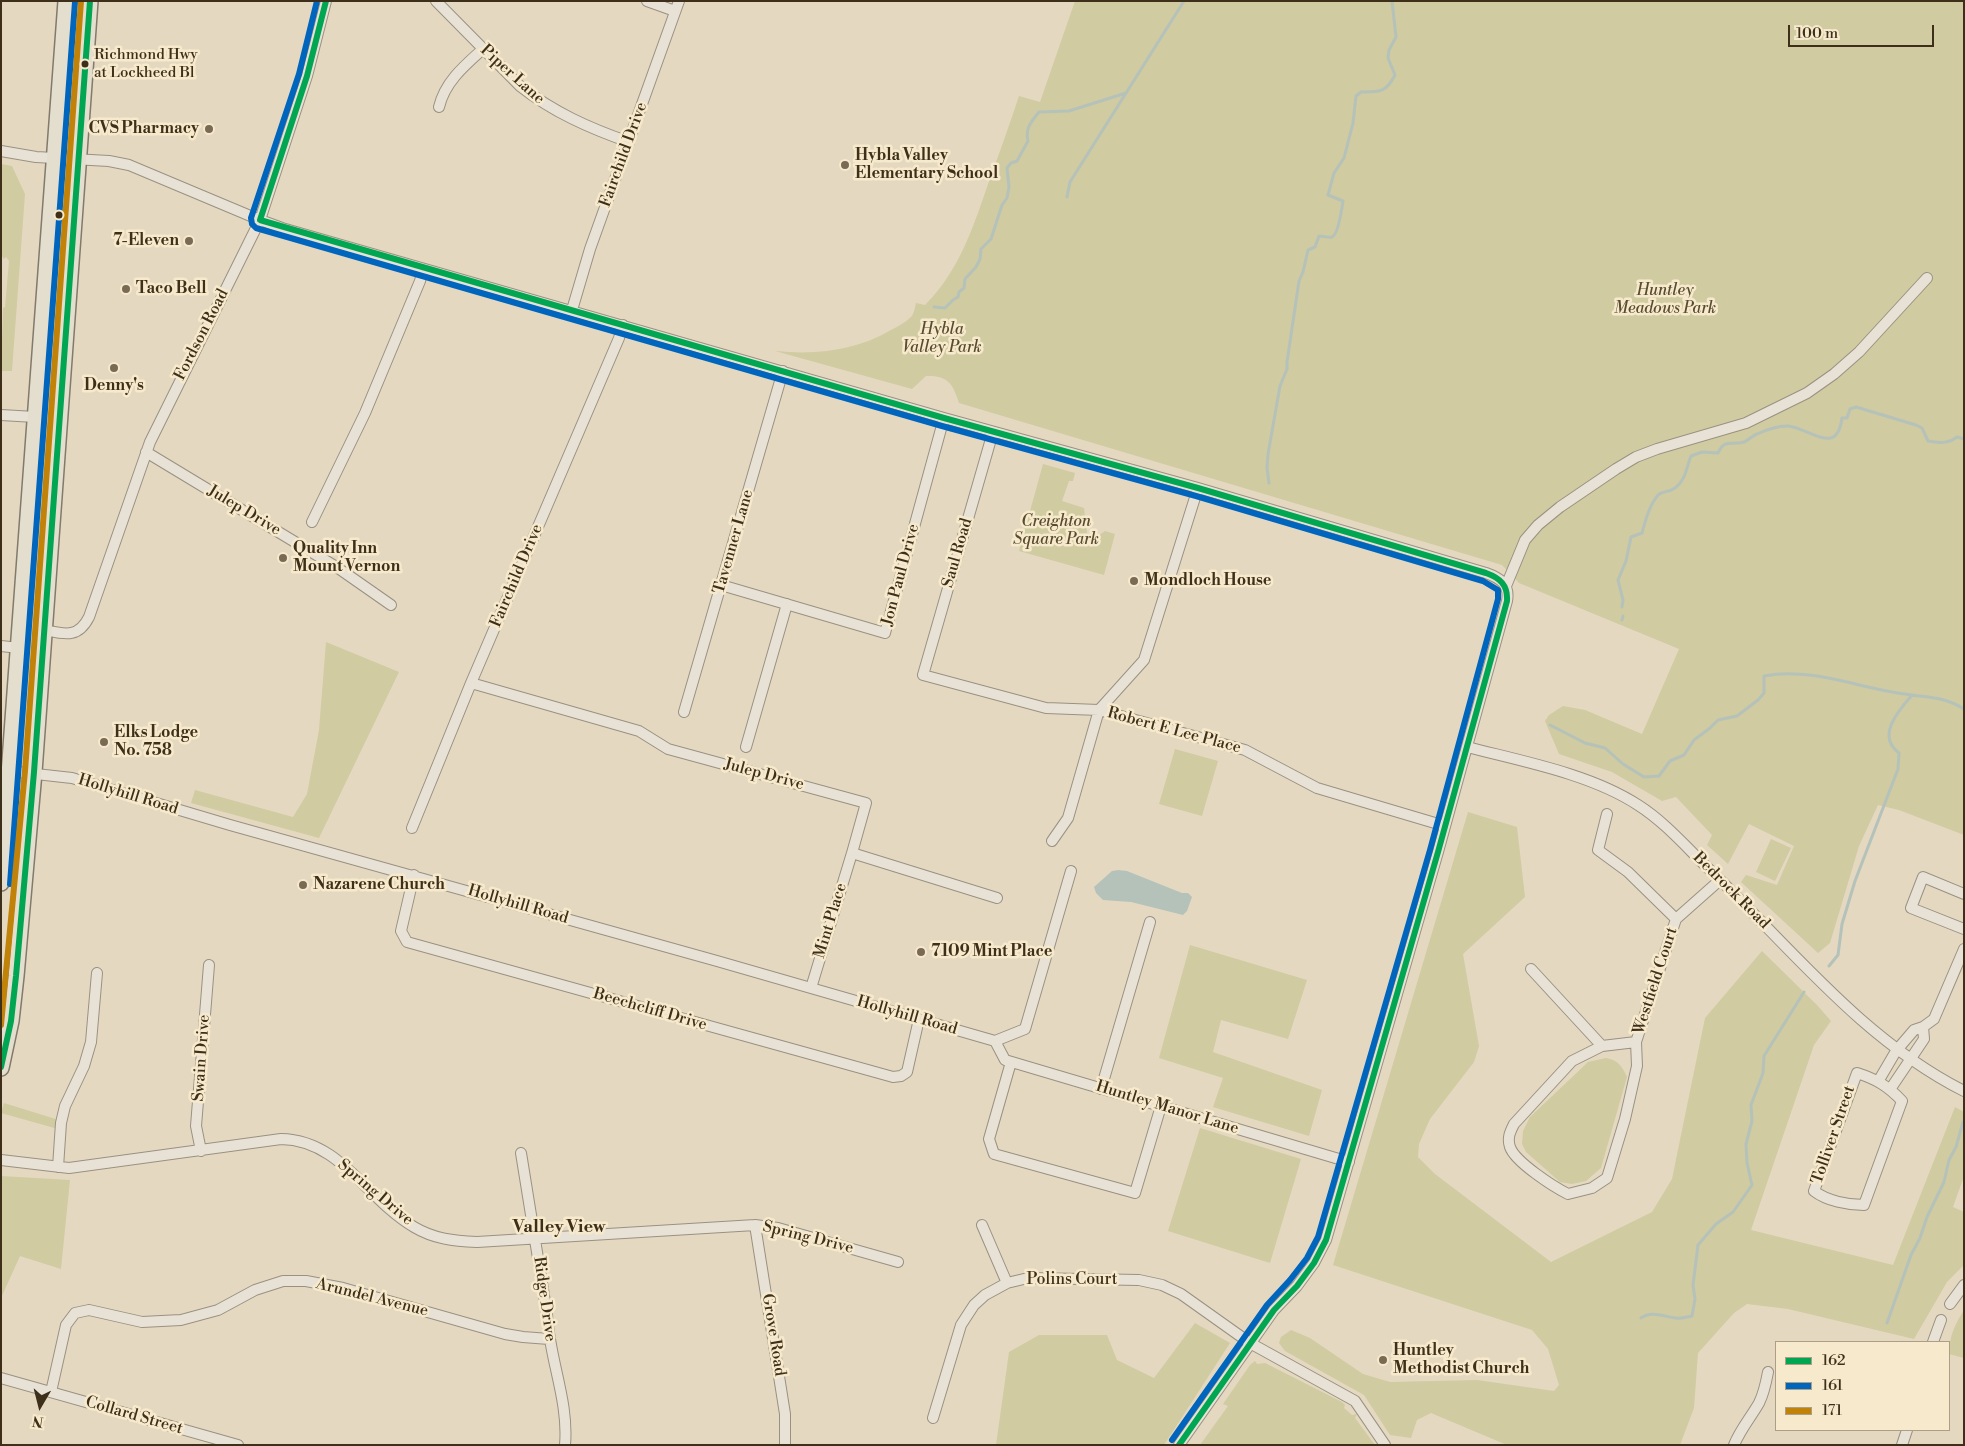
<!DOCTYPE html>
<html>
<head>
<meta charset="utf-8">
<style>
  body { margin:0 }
  #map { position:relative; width:1965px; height:1446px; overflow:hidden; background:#e4d8c0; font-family:"Libre Bodoni",serif }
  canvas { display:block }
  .frame { position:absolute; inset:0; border:2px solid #3e2f1a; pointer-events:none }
  .legend { position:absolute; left:1775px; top:1341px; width:175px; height:90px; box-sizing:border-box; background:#f7eacc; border:1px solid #ad9f85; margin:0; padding:6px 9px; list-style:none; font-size:15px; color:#3e2f1a }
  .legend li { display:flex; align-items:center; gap:10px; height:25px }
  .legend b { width:25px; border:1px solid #ad9f85 }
  .north { position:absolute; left:15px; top:1381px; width:50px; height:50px; -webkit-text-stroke:4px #f7eacc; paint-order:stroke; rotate:188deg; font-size:14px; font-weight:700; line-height:20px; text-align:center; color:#3e2f1a }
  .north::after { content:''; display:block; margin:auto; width:18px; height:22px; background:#3e2f1a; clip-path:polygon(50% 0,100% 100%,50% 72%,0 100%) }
  .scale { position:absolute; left:1788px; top:25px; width:146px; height:22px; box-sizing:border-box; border:2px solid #3e2f1a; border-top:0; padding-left:6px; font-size:15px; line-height:18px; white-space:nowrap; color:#3e2f1a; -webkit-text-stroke:4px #f7eacc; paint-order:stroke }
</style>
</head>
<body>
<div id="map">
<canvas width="1965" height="1446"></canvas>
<div class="frame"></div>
<ul class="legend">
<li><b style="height:6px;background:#00a651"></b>162</li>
<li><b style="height:6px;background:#0065bd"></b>161</li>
<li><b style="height:6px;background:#c08208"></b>171</li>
</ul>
<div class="north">N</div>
<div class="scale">100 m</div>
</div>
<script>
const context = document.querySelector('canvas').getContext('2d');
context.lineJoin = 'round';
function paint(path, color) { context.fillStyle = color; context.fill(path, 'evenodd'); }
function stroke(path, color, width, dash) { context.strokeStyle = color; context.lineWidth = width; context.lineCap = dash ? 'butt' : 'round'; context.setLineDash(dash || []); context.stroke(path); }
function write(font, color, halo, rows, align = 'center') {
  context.font = font + ' "Libre Bodoni",serif'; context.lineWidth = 5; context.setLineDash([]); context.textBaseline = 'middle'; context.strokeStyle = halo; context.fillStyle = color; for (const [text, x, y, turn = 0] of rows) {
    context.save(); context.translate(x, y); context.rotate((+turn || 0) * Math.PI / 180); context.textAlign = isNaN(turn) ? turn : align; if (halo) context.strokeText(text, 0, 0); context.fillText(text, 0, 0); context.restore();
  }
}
paint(new Path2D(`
  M1075 1H1964V835L1899 810 1878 805 1859 846 1830 943 1818 953 1741 882 1746 875 1777 885 1794 846 1749 824 1728 864 1707 845 1712 835 1676 797 1662 801 1612 772 1559 754 1545 721 1549 715 1563 706 1585 710 1642 734 1679 649 1519 583 1502 565 959 403C953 384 948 375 926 376L912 389 775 351C816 355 855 351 891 330 897 327 906 322 911 317 914 314 915 307 916 303L925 305C958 272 972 231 987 187 998 157 1009 126 1019 96L1040 102Z
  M1 164 12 166 25 194 12 371H1L3 308 5 307 9 261 6 257 4 259 1 255Z
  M1043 464 1075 473 1073 481H1069L1062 501 1084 508 1087 533 1098 536 1105 531 1115 534 1104 575 1019 551Z
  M326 642 399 672 319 838 191 803 195 790 293 817 307 794 319 730Z
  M1175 749 1218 761 1202 816 1159 804Z
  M1468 812 1517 827 1525 897 1463 954 1479 1046 1474 1062 1430 1119 1419 1144 1418 1157 1435 1174 1551 1262 1652 1212 1672 1179 1705 1018 1762 951 1817 1005 1831 1021 1814 1045 1751 1230 1893 1265 1955 1107 1964 1112V1176L1953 1207 1964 1212V1265L1947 1282 1914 1339 1788 1309 1747 1304 1734 1313 1698 1353 1694 1408 1680 1445H1507L1431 1413 1417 1420 1411 1438 1390 1435 1364 1395 1285 1351 1279 1343 1281 1337 1291 1330 1310 1338 1363 1374 1390 1382 1477 1380 1554 1391 1559 1385 1548 1349 1532 1330 1333 1265Z
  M1771 839 1791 848 1775 881 1756 872Z
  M1190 945 1307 980 1288 1039 1221 1020 1213 1052 1322 1090 1309 1136 1213 1107 1223 1078 1159 1058Z
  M1606 1058C1618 1060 1622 1066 1627 1077L1601 1168 1586 1181 1572 1184 1560 1182 1526 1152 1522 1144 1523 1131 1530 1117 1588 1062Z
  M4 1103 59 1120 58 1129 1 1113Z
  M1200 1128 1301 1159 1270 1263 1168 1231Z
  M1 1176 70 1180 61 1269 20 1256 1 1298Z
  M1964 1310V1358L1949 1354C1949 1337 1955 1324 1964 1310Z
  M1195 1323 1230 1343 1164 1445H996L1009 1352 1039 1335H1107L1117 1360 1154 1378Z
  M1255 1361 1257 1364 1265 1363 1342 1402 1345 1405 1344 1408 1352 1415 1357 1414 1355 1418 1375 1445H1200L1228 1406 1223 1404 1250 1365Z`), '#d0cba1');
paint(new Path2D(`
  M1118 870 1127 871 1182 893H1188L1192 897 1187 911 1183 915 1131 902 1103 900 1096 893 1094 887 1112 871Z`), '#b5c2ba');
stroke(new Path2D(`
  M1067 197 1070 182 1184 1
  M934 307 945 308 953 300 958 297 959 292 964 288 965 279 976 267 980 259 981 249 991 239 1002 205 1007 198 1009 187 1007 168 1011 163 1017 161 1028 141C1025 128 1031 122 1039 112L1069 111 1126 93
  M1269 483 1267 468 1268 454 1280 386 1287 369V362L1299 281 1303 272 1308 250 1315 247 1319 236C1323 236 1329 238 1332 237 1338 235 1342 208 1343 201L1328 195 1334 173 1344 158 1353 123 1356 96 1361 92C1379 92 1386 93 1395 75L1388 58 1389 50 1396 37 1392 1
  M1622 607 1623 600 1618 580 1626 561 1631 537 1642 533C1645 522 1648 509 1655 499 1661 489 1667 494 1675 488 1686 480 1686 468 1691 456L1702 452 1718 453C1725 438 1731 446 1744 442 1749 440 1752 436 1757 434 1766 430 1778 426 1787 426 1809 427 1837 458 1842 418H1847L1850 409 1856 407 1916 425 1922 428 1928 441C1939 443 1948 444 1957 437L1964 439
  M1622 620 1623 616
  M1550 725 1585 743 1605 748 1623 764 1644 777 1659 776 1670 761 1684 755 1694 740 1710 728 1718 720 1737 716 1758 700 1764 693V676C1812 667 1858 688 1905 694 1927 698 1944 696 1964 709
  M1829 966 1838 955 1842 924 1855 881 1898 769 1899 753C1876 736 1898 711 1912 695
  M1641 1318C1652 1310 1664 1317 1676 1318 1681 1319 1686 1317 1692 1316L1695 1299 1693 1285 1698 1245 1716 1224 1733 1212 1752 1185 1747 1163 1746 1144 1752 1121 1751 1105 1763 1073 1764 1056 1804 992
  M1887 1323 1911 1255 1920 1238 1927 1217 1944 1182 1949 1160 1956 1147 1963 1122`), '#b5c2ba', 3);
const minor = new Path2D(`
  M436 1 520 86C553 112 589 128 629 142
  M647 1 675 11
  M439 107C445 82 464 66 483 49
  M1 151 36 157 109 161 129 165 260 220 282 228 944 418 1198 488 1486 573C1500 578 1510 584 1507 601L1438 852 1326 1240 1314 1263 1297 1286 1274 1310 1179 1445
  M572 310 590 249 679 1
  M1 415 35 417
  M993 432 923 675 1046 708 1099 710 1245 750 1317 788 1445 826
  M146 452 338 568 391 605
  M312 522 365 413 420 281 423 269
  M721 585 885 633 944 418
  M1506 586 1525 540 1538 525 1560 507 1616 469 1636 457 1657 449 1746 423 1807 393 1834 374 1859 352 1927 278
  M44 630C64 634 78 639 89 617L150 442 260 220 307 76 326 1
  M1 646 19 648
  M471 683 639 731 668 749 866 803 852 853 997 898
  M684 712 783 371
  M746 747 787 604
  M1467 747C1521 761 1591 774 1638 805 1665 822 1688 849 1711 871 1791 948 1863 1040 1964 1091
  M9 771 72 778 230 825 717 961 995 1041
  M1607 814 1598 850 1628 872 1676 919
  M412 828 471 683 619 338 623 325
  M1052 841 1068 818 1099 710 1144 660 1198 488
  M414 875 401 931 407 942 893 1077 901 1076 907 1072 919 1019
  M1964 894 1923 877 1911 908 1964 929
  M1531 969 1602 1046
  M811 988 852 853
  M995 1041 1005 1060 1349 1162
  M995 1041 1025 1029 1071 871
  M1636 1042 1602 1046 1572 1061 1514 1124C1510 1132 1507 1138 1510 1147 1515 1162 1554 1187 1568 1194L1592 1188 1607 1178 1625 1119 1637 1066 1636 1042 1676 919 1720 880
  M1011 1062 989 1139 994 1154 1135 1193 1161 1106
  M1857 1073C1876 1079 1888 1086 1902 1101L1864 1205C1848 1205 1827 1201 1814 1191Z
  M1879 1080 1896 1051 1914 1030 1923 1027 1934 1019 1964 949
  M1891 1088 1924 1039 1923 1027
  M1101 1089 1150 922
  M201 1151 196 1126 209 965
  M521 1153 547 1314C549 1358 569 1401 565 1445
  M1 1160 69 1168 281 1139C341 1140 367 1200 414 1227 434 1239 454 1241 477 1242L755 1225 778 1228 898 1262
  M58 1167 61 1123 65 1106 84 1066 91 1042 97 973
  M755 1225 785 1414V1445
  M982 1225 1007 1283
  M1950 1304 1964 1285
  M1933 1342 1941 1320
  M1 1378 238 1445
  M51 1392 66 1325 75 1313 89 1310 142 1322 181 1320 218 1310 255 1290 283 1281H306L343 1288 505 1334 523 1337 549 1339
  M933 1418 961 1325 974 1305 985 1295 1007 1283 1028 1278 1139 1280 1162 1285 1181 1294 1250 1343 1355 1401 1385 1445
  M1734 1445C1740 1430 1751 1417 1759 1403 1764 1393 1766 1383 1768 1372
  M1902 1445 1907 1430`);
const highway = new Path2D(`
  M1 883 66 1
  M1 1068 11 1021 16 976 34 772 90 1`);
stroke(minor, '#9a9181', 12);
stroke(highway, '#827a6b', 18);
stroke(minor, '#e8e2d6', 10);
stroke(highway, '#e4decf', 15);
stroke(new Path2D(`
  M326 1 307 76 260 220 944 418 1198 488 1486 573C1500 578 1508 585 1507 601L1438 852 1326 1240 1314 1263 1297 1286 1274 1310 1179 1445
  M1 1067 11 1021 16 976 34 772 90 1`), '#00a651', 6);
stroke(new Path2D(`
  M317 1 299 74 251 218 252 224 256 228 942 426 1196 496 1483 581 1498 590V599L1430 850 1318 1237 1307 1258 1290 1280 1267 1305 1172 1440
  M10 884 75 2`), '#0065bd', 6);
stroke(new Path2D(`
  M1 1025 25 771 81 1`), '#c08208', 6);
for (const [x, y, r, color] of [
  [85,64,4.5,"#3e2f1a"],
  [209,129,5,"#786a54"],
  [845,165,5,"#786a54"],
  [59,215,4.5,"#3e2f1a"],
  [189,241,5,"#786a54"],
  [126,289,5,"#786a54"],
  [114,368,5,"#786a54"],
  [283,558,5,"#786a54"],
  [1134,581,5,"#786a54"],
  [104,742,5,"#786a54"],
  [303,885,5,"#786a54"],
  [921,952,5,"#786a54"],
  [1383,1360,5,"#786a54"]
]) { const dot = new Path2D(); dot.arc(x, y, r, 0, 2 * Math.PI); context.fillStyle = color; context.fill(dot); stroke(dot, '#f7eacc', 2); }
write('15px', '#3e2f1a', '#f7eacc', [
  ["Richmond Hwy",94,55],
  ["at Lockheed Bl",94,73]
], 'left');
write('16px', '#3e2f1a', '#f7eacc', [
  ["Piper Lane",512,75,42],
  ["Fairchild Drive",624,155,-70],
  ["Fordson Road",202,335,-63],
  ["Julep Drive",244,511,31],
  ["Tavenner Lane",734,542,-74],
  ["Saul Road",958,553,-74],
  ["Jon Paul Drive",901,575,-75],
  ["Fairchild Drive",517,576,-67],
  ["Robert E Lee Place",1174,731,15],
  ["Julep Drive",764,775,15],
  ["Hollyhill Road",128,795,17],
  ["Bedrock Road",1731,891,45],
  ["Hollyhill Road",518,905,16],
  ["Mint Place",831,921,-73],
  ["Westfield Court",1656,981,-72],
  ["Beechcliff Drive",650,1010,16],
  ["Hollyhill Road",907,1016,16],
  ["Swain Drive",202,1058,-86],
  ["Huntley Manor Lane",1167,1108,17],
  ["Tolliver Street",1834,1135,-71],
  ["Spring Drive",375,1193,40],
  ["Spring Drive",808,1238,14],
  ["Polins Court",1072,1280],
  ["Arundel Avenue",372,1298,14],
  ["Ridge Drive",544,1299,82],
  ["Grove Road",773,1335,81],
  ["Collard Street",134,1416,16]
]);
write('bold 16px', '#3e2f1a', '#f7eacc', [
  ["CVS Pharmacy",199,129,"right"],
  ["Hybla Valley",855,156],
  ["Elementary School",855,174],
  ["7-Eleven",179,241,"right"],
  ["Taco Bell",136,289],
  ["Denny's",114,386,"center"],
  ["Quality Inn",293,549],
  ["Mount Vernon",293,567],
  ["Mondloch House",1144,581],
  ["Elks Lodge",114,733],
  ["No. 758",114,751],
  ["Nazarene Church",313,885],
  ["7109 Mint Place",931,952],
  ["Huntley",1393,1351],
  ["Methodist Church",1393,1369]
], 'left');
write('italic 16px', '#584c30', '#f7eacc', [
  ["Huntley",1665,291],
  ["Meadows Park",1665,309],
  ["Hybla",942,330],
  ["Valley Park",942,348],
  ["Creighton",1056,522],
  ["Square Park",1056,540]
]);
write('bold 18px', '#3e2f1a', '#f7eacc', [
  ["Valley View",559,1228]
]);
</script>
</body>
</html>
